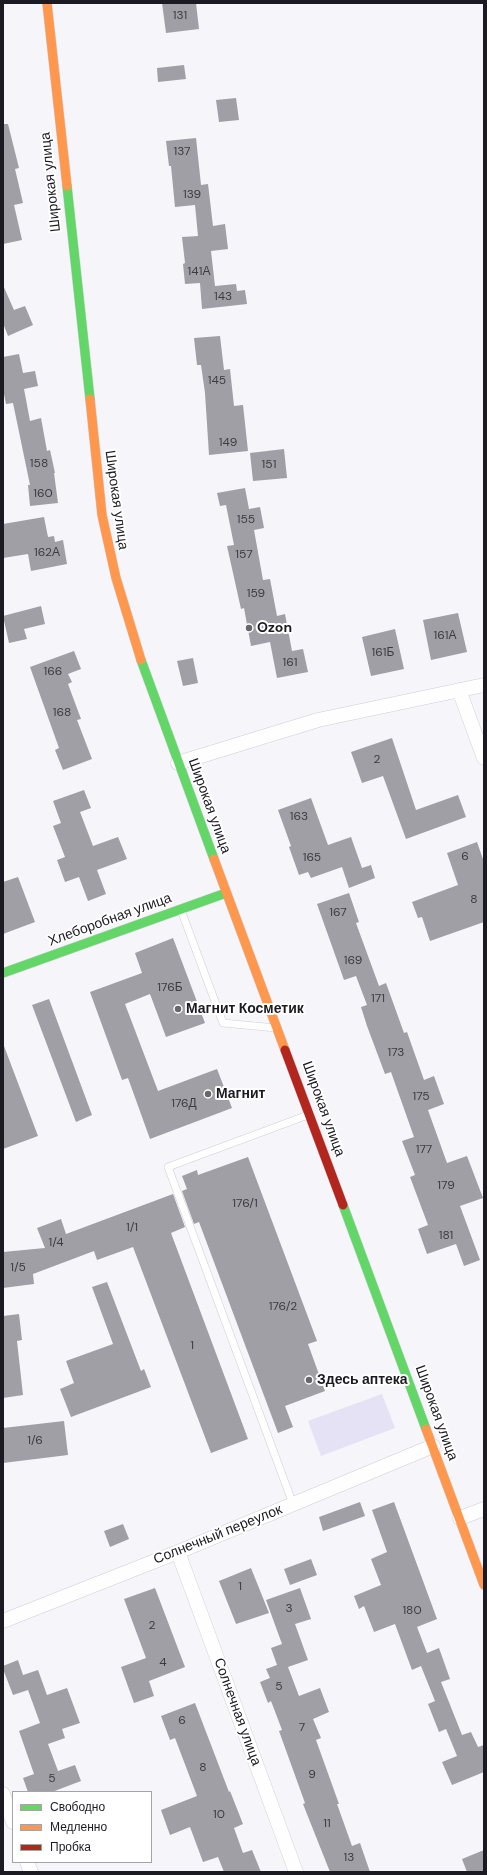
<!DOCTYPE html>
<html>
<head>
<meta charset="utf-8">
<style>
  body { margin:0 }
  #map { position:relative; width:487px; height:1875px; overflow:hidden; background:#f5f5fa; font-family:"DM Sans",sans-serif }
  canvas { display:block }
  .frame { position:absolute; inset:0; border:4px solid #1b1a22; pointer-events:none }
  .legend { position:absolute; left:12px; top:1791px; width:140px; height:72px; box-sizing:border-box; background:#fff; border:1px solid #a4a3a7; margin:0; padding:5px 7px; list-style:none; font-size:12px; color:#1b1a22 }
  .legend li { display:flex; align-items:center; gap:8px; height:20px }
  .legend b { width:20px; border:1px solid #a4a3a7 }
</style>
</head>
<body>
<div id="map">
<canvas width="487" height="1875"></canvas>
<div class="frame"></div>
<ul class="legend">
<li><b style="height:5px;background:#63d668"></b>Свободно</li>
<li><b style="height:5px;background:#ff974d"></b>Медленно</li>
<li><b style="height:5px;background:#b3261e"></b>Пробка</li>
</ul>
</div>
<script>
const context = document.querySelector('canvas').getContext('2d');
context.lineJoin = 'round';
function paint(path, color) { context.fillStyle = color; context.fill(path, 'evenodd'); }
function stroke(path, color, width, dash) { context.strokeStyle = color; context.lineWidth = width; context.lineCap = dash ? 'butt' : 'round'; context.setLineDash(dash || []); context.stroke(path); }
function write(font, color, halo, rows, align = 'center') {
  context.font = font + ' "DM Sans",sans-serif'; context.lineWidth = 4; context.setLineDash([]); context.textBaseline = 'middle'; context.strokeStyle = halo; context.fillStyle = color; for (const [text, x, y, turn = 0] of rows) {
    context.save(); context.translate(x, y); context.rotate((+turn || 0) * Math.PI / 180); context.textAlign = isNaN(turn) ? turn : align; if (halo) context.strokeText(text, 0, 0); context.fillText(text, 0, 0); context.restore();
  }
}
paint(new Path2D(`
  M382 1394 395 1428 321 1456 308 1421Z`), '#e4e2f4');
paint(new Path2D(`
  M162 3H196L199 29 166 33Z
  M184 65 186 79 158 82 157 68Z
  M236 98 239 120 219 122 216 100Z
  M3 124H8L19 168 15 169 23 203 14 205 22 240 3 244Z
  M196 138 201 185 208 184 213 226 225 224 228 249 211 251 215 286 236 284 237 291 245 290 247 304 202 309 200 283 185 284 183 264 185 263 182 237 198 236 195 205 175 207 171 166H169L166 141Z
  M3 285 14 310 25 306 33 325 8 336 3 323Z
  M220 336 224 370 230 369 234 406 243 405 248 451 209 455 205 393 201 365H197L194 338Z
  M19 354 23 373 35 371 38 386 24 389 30 421 41 418 47 451 50 450 55 473H54L58 503 30 506 28 485H30L13 403 6 404 3 389V357Z
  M284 449 287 478 253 481 250 453Z
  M245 488 249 509 260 507 264 528 254 530 263 580 270 579 277 616 285 614 292 651 303 649 308 672 277 678 270 642 251 646 244 608 241 609 227 546 234 545 226 505 220 506 217 493Z
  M44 517 48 537 54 536 55 542 63 540 67 564 31 571 28 554 3 558V524Z
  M41 606 45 624 24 629 27 639 9 643 3 616Z
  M458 613 467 652 431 660 423 620Z
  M395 629 404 669 371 676 362 637Z
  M74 651 81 669 68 674 72 682 68 684 81 719 77 720 92 759 63 770 55 750 59 748 30 667Z
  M193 658 198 683 183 686 177 661Z
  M392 738 416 810 458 795 466 817 406 839 383 776 362 783 351 752Z
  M84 790 91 808 80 812 93 846 118 837 127 859 97 870 106 894 88 901 79 877 65 882 57 860 65 857 53 826 61 823 53 801Z
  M311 798 328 845 351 837 362 868 371 865 375 878 349 888 342 867 311 878 308 872 299 875 289 847 291 846 278 810Z
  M477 842 484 862V922L430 941 422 917 418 918 412 902 458 885 447 853Z
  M18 877 35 922 3 934V882Z
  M349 893 359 922 356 923 379 986 386 983 404 1033 407 1032 424 1080 434 1076 444 1104 428 1110 447 1163 467 1156 483 1198 460 1206 480 1260 464 1266 456 1244 427 1254 418 1229 428 1225 410 1177 415 1175 402 1141 414 1137 391 1072 385 1074 367 1026 361 1007 367 1005 356 976 344 980 317 904Z
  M173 938 205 1023 166 1037 150 994 125 1004 158 1091 217 1069 232 1108 150 1139 128 1078 122 1080 90 992 142 973 135 953Z
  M49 999 92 1115 76 1122 32 1005Z
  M3 1046H4L38 1136 3 1149Z
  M248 1157 317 1341 308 1344 325 1391 285 1406 293 1427 278 1433 199 1222 194 1224 182 1191 187 1189 182 1176 197 1170 198 1175Z
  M173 1194 185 1227 171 1233 248 1439 211 1453 133 1247 97 1260 94 1251 33 1274 34 1284 3 1288V1252L45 1248 37 1228 61 1219 66 1234Z
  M107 1282 141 1371 144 1369 151 1387 71 1417 60 1389 74 1383 66 1361 113 1344 92 1287Z
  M19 1314 22 1340 17 1341 23 1395 3 1398V1316Z
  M64 1421 68 1455 3 1463V1428Z
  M360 1502 365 1516 323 1531 319 1517Z
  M394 1502 437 1619 417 1627 427 1653 439 1648 450 1679 441 1682 462 1735 471 1732 478 1747 484 1745V1772L452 1785 442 1762 457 1756 446 1729 439 1732 428 1704 435 1701 421 1666 412 1670 395 1624 374 1632 364 1606 359 1609 354 1596 381 1585 371 1559 387 1552 372 1510Z
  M123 1524 129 1539 110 1547 104 1531Z
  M311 1559 317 1575 290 1585 284 1569Z
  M251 1568 269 1613 236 1624 219 1581Z
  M155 1588 185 1667 149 1681 154 1696 134 1703 121 1667 146 1658 124 1599Z
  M300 1588 311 1619 295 1624 308 1660 288 1667 299 1696 320 1688 329 1712 313 1719 321 1738 316 1740 339 1804H337L352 1846 360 1843 370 1872H330L303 1804 305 1803 279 1731 282 1730 271 1701 268 1703 260 1682 270 1678 266 1669 277 1665 271 1648 282 1644 266 1600Z
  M18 1660 23 1675 38 1670 47 1695 67 1688 80 1723 62 1729 65 1738 48 1744 58 1771 75 1765 81 1781 52 1792H28L23 1778 34 1774 19 1731 40 1723 28 1690 13 1695 3 1669V1666Z
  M195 1703 229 1792 230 1791 243 1824 234 1828 243 1853 252 1850 261 1872H224L218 1857 203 1862 190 1827 170 1835 161 1810 197 1796 175 1738 170 1740 161 1716Z
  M484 1850V1872H467L462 1859Z`), '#a09fa5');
const lane = new Path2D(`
  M181 910 223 1023 276 1028
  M293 1504 168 1167 308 1115`);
const street = new Path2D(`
  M459 690 484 758
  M178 763 318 720 484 685
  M460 1518 484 1509
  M178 1552 296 1872
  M3 1621 178 1552 433 1446
  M3 1794 13 1822
  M27 1862 31 1872`);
const fast = new Path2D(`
  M67 186 90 399
  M141 660 214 859
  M3 973 226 893
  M343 1205 426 1429`);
const slow = new Path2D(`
  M47 3 67 186
  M90 399 102 515 116 578 141 660
  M214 859 285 1050
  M426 1429 484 1585`);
const jam = new Path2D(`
  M285 1050 343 1205`);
stroke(lane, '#cfced5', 8);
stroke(street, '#cfced5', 15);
stroke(fast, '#cfced5', 10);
stroke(slow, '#cfced5', 10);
stroke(jam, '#cfced5', 10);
stroke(lane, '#fefefe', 7);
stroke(street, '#fefefe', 14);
stroke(fast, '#63d668', 9);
stroke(slow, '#ff974d', 9);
stroke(jam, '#b3261e', 9);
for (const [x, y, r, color] of [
  [249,628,4,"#67676e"],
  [178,1009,4,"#67676e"],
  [208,1094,4,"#67676e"],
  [309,1380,4,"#67676e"]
]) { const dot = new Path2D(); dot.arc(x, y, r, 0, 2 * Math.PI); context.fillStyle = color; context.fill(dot); stroke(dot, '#fff', 1.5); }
write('12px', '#3c3b43', null, [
  ["131",180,16],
  ["137",182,152],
  ["139",192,195],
  ["141А",199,272],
  ["143",223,297],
  ["145",217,381],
  ["149",228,443],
  ["158",39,464],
  ["151",269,465],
  ["160",43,494],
  ["155",246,520],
  ["162А",47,553],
  ["157",244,555],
  ["159",256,594],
  ["161А",445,636],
  ["161Б",383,653],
  ["161",290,663],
  ["166",53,672],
  ["168",62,713],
  ["2",377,760],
  ["163",299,817],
  ["6",465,857],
  ["165",312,858],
  ["8",474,900],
  ["167",338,913],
  ["169",353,961],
  ["176Б",170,988],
  ["171",378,999],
  ["173",396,1053],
  ["175",421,1097],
  ["176Д",184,1104],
  ["177",424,1150],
  ["179",446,1186],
  ["176/1",245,1204],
  ["1/1",132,1228],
  ["181",446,1236],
  ["1/4",56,1243],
  ["1/5",18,1268],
  ["176/2",283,1307],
  ["1",192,1346],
  ["1/6",35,1441],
  ["1",240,1587],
  ["3",289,1609],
  ["180",412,1611],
  ["2",152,1626],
  ["4",163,1663],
  ["5",279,1687],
  ["6",182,1721],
  ["7",302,1728],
  ["8",203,1768],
  ["9",312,1775],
  ["5",52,1779],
  ["10",219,1815],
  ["11",327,1824],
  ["13",349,1858]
]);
write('14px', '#1b1a22', '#fff', [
  ["Широкая улица",51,182,-96],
  ["Широкая улица",116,500,82],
  ["Широкая улица",209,806,70],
  ["Хлеборобная улица",110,920,-20],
  ["Широкая улица",323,1109,70],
  ["Широкая улица",436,1413,70],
  ["Солнечный переулок",218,1535,-22],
  ["Солнечная улица",237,1712,70]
]);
write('bold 14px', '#1b1a22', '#fff', [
  ["Ozon",257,628],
  ["Магнит Косметик",186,1009],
  ["Магнит",216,1094],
  ["Здесь аптека",317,1380]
], 'left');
</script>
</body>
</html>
